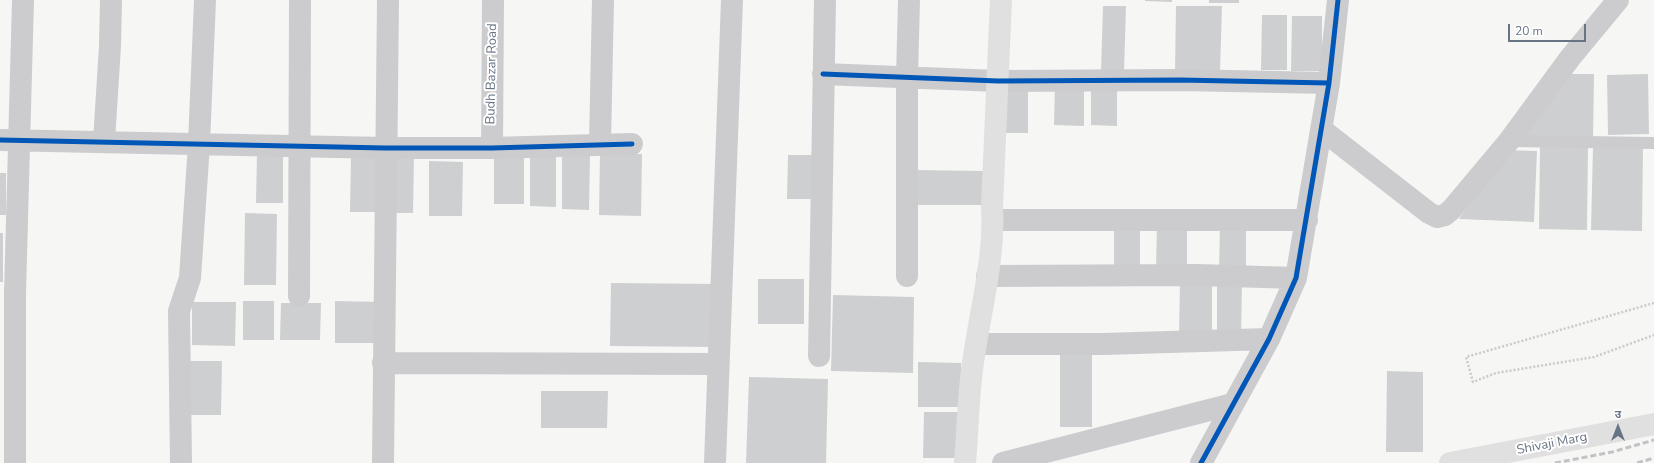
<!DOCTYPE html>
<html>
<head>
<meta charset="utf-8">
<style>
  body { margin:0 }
  #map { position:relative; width:1654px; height:463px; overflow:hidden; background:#f6f6f5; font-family:"Nunito Sans","Noto Sans Devanagari",sans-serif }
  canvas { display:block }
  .north { position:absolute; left:1598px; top:407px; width:40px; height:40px; -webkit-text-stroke:3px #fff; paint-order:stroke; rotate:0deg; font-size:11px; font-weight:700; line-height:16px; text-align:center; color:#677484 }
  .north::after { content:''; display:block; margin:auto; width:14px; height:18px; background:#677484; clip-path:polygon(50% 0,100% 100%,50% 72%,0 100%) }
  .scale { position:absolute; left:1508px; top:24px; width:78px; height:18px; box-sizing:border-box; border:2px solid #677484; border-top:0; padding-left:5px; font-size:12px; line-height:14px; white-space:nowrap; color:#677484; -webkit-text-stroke:3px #fff; paint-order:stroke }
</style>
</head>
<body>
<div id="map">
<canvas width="1654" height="463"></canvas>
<div class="north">उ</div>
<div class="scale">20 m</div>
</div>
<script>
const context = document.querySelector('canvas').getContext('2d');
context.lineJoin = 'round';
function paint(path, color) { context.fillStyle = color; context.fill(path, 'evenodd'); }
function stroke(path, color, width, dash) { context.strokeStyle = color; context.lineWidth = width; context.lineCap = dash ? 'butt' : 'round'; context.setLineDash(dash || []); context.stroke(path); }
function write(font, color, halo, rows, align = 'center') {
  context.font = font + ' "Nunito Sans",sans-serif'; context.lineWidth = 4; context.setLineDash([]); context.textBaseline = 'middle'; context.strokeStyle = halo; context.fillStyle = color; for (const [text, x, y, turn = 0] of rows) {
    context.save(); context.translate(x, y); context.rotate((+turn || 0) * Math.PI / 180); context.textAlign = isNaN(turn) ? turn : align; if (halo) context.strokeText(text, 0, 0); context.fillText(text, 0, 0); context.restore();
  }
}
paint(new Path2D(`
  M1145 0H1172V2L1145 1Z
  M1209 0H1239V3H1209Z
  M1103 6H1126L1124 73 1101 72Z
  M1176 6H1222L1220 72 1175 71Z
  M1262 15H1287V70H1261Z
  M1292 16H1322V71H1291Z
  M1565 74H1594L1593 139 1524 138Z
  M1648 74 1649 134 1608 135 1607 75Z
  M1003 84 1028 85V133H1003Z
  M1091 86H1117V126L1091 125Z
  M1055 87H1084V126L1054 125Z
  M1540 144H1588L1587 230 1539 229Z
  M1593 147H1643L1642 231 1591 230Z
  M1505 150 1537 151 1534 222 1459 219Z
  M257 153H283V203H256Z
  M494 153H524V204H494Z
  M530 153H556V207L530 206Z
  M600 153 642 154 641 216 599 215Z
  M351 155H382L381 212H350Z
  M390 155H414L413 213H389Z
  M788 155H819V199H787Z
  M562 156H590L589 210 562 209Z
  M429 161 463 162 462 216H429Z
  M915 170 984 171 983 205H914Z
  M0 173H6V215H0Z
  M245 213 277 214 276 285H244Z
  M1220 222H1246V274L1219 273Z
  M1114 224H1140V269H1114Z
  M1157 224H1187V271L1156 270Z
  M0 233H3V282H0Z
  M758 279H804V324H758Z
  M1180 279H1212V337H1179Z
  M611 283 715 284V347L610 346Z
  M1217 283H1242L1241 337H1217Z
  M833 295 914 297 913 373 831 371Z
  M243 301H274V340H243Z
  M335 301 381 302V343H335Z
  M192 302H236L235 346 192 345Z
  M281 303H321L320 340H280Z
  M1060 352H1092V427H1060Z
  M190 361H222L221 415H189Z
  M918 362 961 363V407H918Z
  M1387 371 1423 372V452H1386Z
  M749 377 828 379 826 463H746Z
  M541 391H608L607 428H541Z
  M924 412H961V458H923Z`), '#cecfd0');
stroke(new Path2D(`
  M1654 303 1466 357 1473 382 1496 373 1594 357 1654 335`), '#c9caca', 2.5, [2, 2]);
stroke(new Path2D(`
  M1509 141 1654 143`), '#ccccce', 12);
stroke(new Path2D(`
  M823 74 998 81 1180 80 1329 83
  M1321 129 1429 213 1437 217 1445 215 1452 209 1509 141 1570 58 1618 0
  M0 140 385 148H492L632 144
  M104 141 110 46 111 0
  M600 144 603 0
  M492 148 493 0
  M993 220H1307
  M907 276V77L909 0
  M987 276 1197 275 1296 278
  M299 296 300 0
  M976 344H1103L1269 339
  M819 356 825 0
  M383 363 718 364
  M15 463V293L23 0
  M181 463 179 311 190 278 199 144 205 0
  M383 463 388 0
  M715 463 732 0
  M1003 463 1233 404
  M1201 463 1269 339 1296 278 1329 83 1338 0`), '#ccccce', 22);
stroke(new Path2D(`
  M965 463C968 428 968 391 974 356 981 308 995 256 992 207L1001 0
  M1450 463 1654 424`), '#e0e0e1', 22);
stroke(new Path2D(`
  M1555 463 1612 452 1654 440
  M1637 463 1654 458`), '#c2c3c4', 3, [6, 3]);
stroke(new Path2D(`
  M823 74 998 81 1180 80 1329 83
  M0 140 385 148H492L632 144
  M1201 463 1269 339 1296 278 1329 83 1338 0`), '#0057b8', 5);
write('13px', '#677484', '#fff', [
  ["Budh Bazar Road",492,74,-89],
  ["Shivaji Marg",1552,444,-11]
]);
</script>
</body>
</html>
